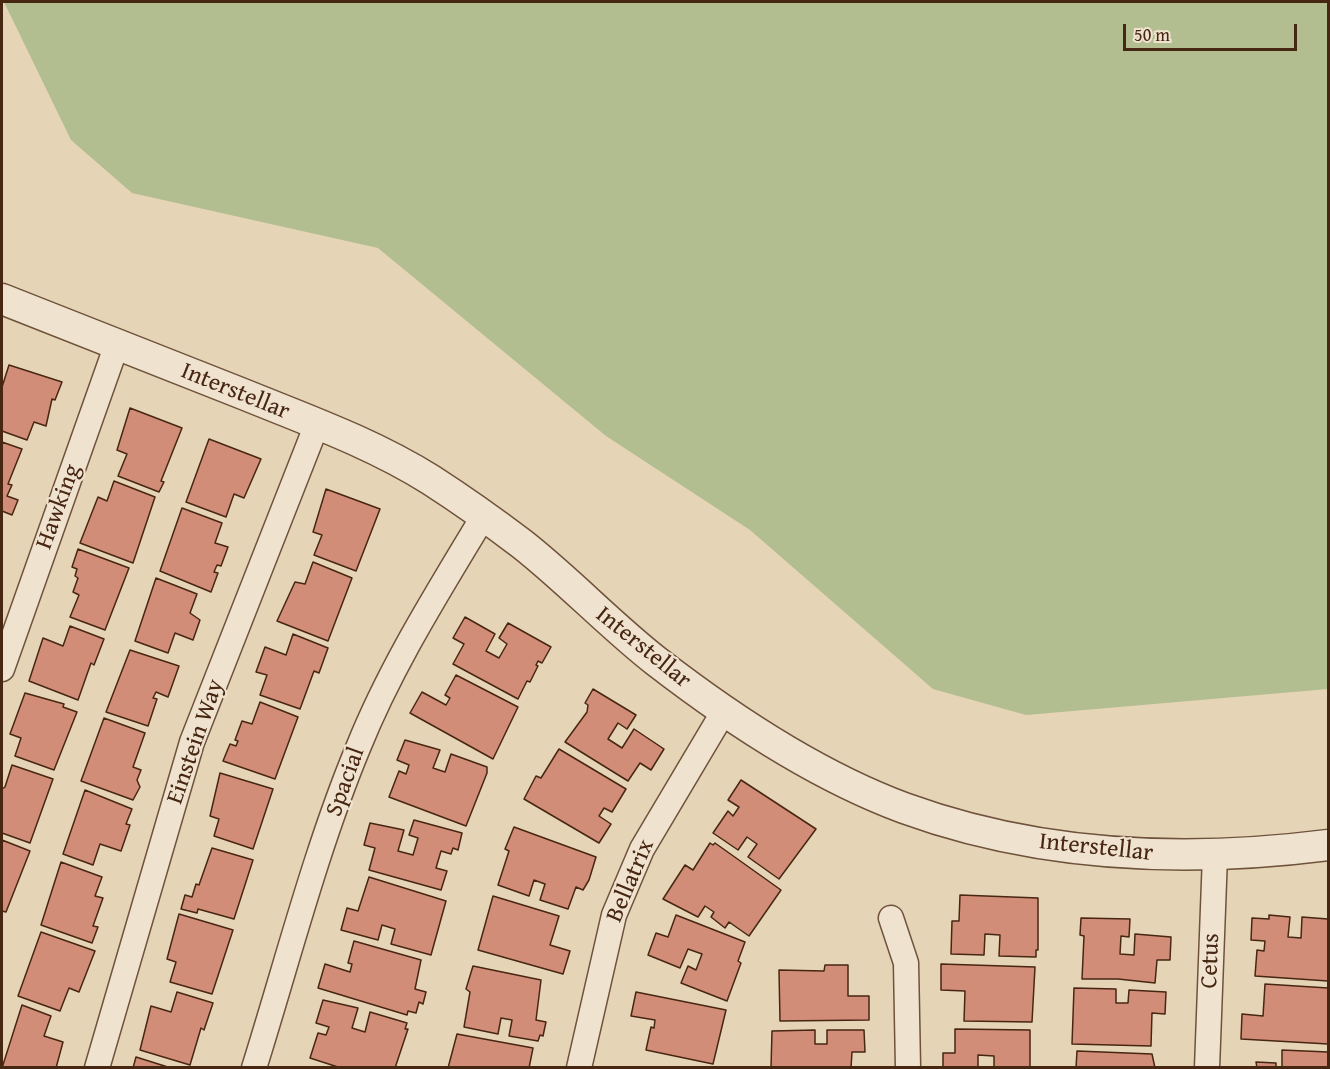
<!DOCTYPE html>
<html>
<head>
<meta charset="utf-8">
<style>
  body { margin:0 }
  #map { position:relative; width:1330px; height:1069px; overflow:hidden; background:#e6d4b6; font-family:"Gentium Book Plus",serif }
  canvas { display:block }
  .frame { position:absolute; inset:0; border:3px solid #472612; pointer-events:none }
  .scale { position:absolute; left:1123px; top:24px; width:174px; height:27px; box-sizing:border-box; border:3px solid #472612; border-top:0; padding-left:8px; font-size:18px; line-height:21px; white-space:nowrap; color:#472612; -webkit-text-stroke:4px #efe3d0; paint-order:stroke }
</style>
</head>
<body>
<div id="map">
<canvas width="1330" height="1069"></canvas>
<div class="frame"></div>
<div class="scale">50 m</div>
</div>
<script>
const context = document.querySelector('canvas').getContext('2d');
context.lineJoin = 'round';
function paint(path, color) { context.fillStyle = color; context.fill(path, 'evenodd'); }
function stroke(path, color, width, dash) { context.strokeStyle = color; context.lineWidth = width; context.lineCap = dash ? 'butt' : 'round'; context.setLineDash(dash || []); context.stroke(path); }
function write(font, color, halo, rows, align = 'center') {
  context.font = font + ' "Gentium Book Plus",serif'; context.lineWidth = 4.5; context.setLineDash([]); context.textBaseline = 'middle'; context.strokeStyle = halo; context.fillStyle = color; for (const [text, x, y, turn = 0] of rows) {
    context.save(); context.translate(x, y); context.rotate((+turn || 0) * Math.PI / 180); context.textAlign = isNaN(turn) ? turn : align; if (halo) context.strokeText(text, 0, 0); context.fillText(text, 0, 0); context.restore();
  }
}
paint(new Path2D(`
  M4 2H1328V689L1026 715 933 689 750 530 606 436 378 248 132 193 71 140Z`), '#b2bd90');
const building = new Path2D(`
  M9 365 62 382 55 400 52 399 46 426 34 422 27 440 2 431V387Z
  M130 408 182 428 161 481 164 482 159 492 118 476 127 454 117 450Z
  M209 439 261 459 244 498 234 494 226 517 186 502Z
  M2 442 22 449 8 484 12 485 7 496 18 500 12 515 2 511Z
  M114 481 155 497 133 563 80 543 98 497 107 501Z
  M326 489 380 509 356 571 314 555 322 535 313 532Z
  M182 508 222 523 215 543 228 547 221 566 217 565 214 572 218 573 211 592 160 571Z
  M78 549 129 568 105 630 70 617 79 595 73 592 78 578 75 576 77 569 72 567Z
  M313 562 352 578 328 641 277 621 295 582 305 584Z
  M156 578 197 594 190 613 200 620 193 640 175 633 168 653 135 641Z
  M465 617 495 634 486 651 499 658 507 644 499 638 508 623 551 647 542 663 538 661 536 665 538 666 530 682 527 681 518 699 453 664 464 644 453 638Z
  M70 626 104 639 94 665 91 663 78 700 29 681 43 638 63 646Z
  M293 634 328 648 319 673 314 671 300 709 260 695 267 675 256 672 265 647 286 655Z
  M130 650 179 666 168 697 156 692 153 698 157 699 148 726 106 712Z
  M456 675 518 707 493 759 410 713 422 692 446 705 450 698 445 695Z
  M593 689 636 715 627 729 618 723 608 739 622 748 634 729 664 749 651 770 640 763 628 781 565 742 587 712 588 705 585 703Z
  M25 693 64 704 63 707 77 712 54 770 15 756 21 738 10 734Z
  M260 702 298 717 275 779 223 761 230 744 236 746 238 741 235 740 242 721 252 724Z
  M104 718 145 733 133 767 141 770 137 780 140 787 133 800 81 781Z
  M405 740 440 750 433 768 445 772 451 754 487 767V773L466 826 389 797 399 771 406 774 409 765 397 760Z
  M559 749 626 789 612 812 604 808 599 816 611 824 599 843 524 799 536 776 541 778Z
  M12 765 53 779 30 843 2 833V789L5 787Z
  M220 773 273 789 253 849 214 836 219 819 210 816Z
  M741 780 816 829 779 879 748 857 757 844 747 837 738 850 713 833 728 811 733 816 739 807 728 800Z
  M85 790 132 809 126 824 130 825 121 851 100 844 93 865 63 854Z
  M414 820 462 833 458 850 453 848 451 854 441 851 436 868 447 871 441 890 369 870 375 848 364 845 370 823 404 830 398 851 413 855 418 838 409 835Z
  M514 827 596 857 589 880 583 890 576 887 568 909 540 900 545 884 534 880 529 896 498 885 509 851 505 849Z
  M2 840 30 851 6 912 2 911Z
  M710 843 713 845 715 843 781 890 749 936 729 922 725 928 711 917 714 912 705 906 698 917 663 899 685 865 693 870Z
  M212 848 253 860 234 919 198 909 197 913 181 909 185 895 192 897 196 884 199 885Z
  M61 862 102 877 95 896 103 898 93 926 98 927 92 943 41 925Z
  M369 877 446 901 431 955 391 944 395 929 382 925 378 940 341 930 347 908 358 911Z
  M960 895 1038 898V950H1036V957L999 956 1000 935 985 934 984 955 951 954 952 921H959Z
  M493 896 559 916 550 945 570 951 563 974 478 950Z
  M179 914 233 930 212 994 170 982 176 962 167 959Z
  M676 915 745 942 738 961 741 963 727 1001 681 983 688 966 696 970 702 954 688 949 680 968 648 955 656 933 668 937Z
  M1269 915 1290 917 1288 937 1301 938 1302 917 1328 919V981L1255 976 1257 950 1264 951 1265 941 1251 940 1252 918 1269 919Z
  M1081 918 1130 919 1129 937 1121 936 1120 954 1134 955 1135 934 1171 937 1170 960H1157L1155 983 1118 979H1082L1084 936 1080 935Z
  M41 932 95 951 79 992 69 988 60 1011 18 996Z
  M354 941 421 960 415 989 426 992 423 1004 419 1002 416 1013 408 1011 407 1015 318 988 325 964 350 972 352 964 348 963Z
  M941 964 1035 967 1032 1022 964 1021 965 991 941 990Z
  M825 965H848V996H869V1020L780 1021 779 970 824 971Z
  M473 966 541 980 536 1020 546 1022 543 1036 540 1035 538 1041 509 1036 512 1020 501 1018 498 1034 464 1027 470 992 466 989Z
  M1265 984 1328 988V1044L1241 1039 1242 1014 1263 1016Z
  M1074 988 1116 989V1003H1128L1129 990 1166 992 1165 1014 1152 1013 1151 1046 1072 1044Z
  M177 992 213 1003 204 1030 201 1028 190 1065 140 1050 151 1006 171 1012Z
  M636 992 726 1010 713 1064 646 1050 651 1027 654 1028 655 1020 631 1016Z
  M323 1000 358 1008 352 1028 365 1032 370 1012 407 1023 405 1029H408L395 1068H341L310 1058 318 1033 326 1035 329 1027 316 1023Z
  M22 1005 51 1016 44 1036 63 1042 56 1068H2Z
  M955 1029 1030 1030V1068H994V1056L978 1055V1068H943V1053H955Z
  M815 1030V1044H827V1030H864L865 1052H852L851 1068H771L772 1031Z
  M457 1034 533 1048 529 1068H448Z
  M1282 1050 1328 1052V1068H1282Z
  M1077 1051 1152 1054 1155 1068H1076Z
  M136 1057 171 1068H133Z
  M1256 1062 1276 1063V1068H1257Z`);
paint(building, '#d28d78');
stroke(building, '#472612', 1.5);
const minor = new Path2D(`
  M2 669 117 344
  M891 918 906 963 908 1068
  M97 1068 192 742 317 424
  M254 1068C287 963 316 849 358 748 391 666 438 592 483 517
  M579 1068 614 915 642 849 724 711
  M1207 1068 1215 855`);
const tertiary = new Path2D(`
  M2 299C82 330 162 362 243 394 307 420 372 443 431 480 462 500 493 522 522 544 569 581 610 625 656 661 731 719 815 775 904 808 1041 858 1186 863 1328 845`);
stroke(minor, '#6f523b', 27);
stroke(tertiary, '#6f523b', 33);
stroke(minor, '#efe3d0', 24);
stroke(tertiary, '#efe3d0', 30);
write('24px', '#472612', '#efe3d0', [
  ["Interstellar",235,392,22],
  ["Hawking",59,507,-70],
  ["Interstellar",643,648,39],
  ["Einstein Way",196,742,-71],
  ["Spacial",346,782,-70],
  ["Interstellar",1096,848,6],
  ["Bellatrix",631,881,-67],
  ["Cetus",1211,961,-88]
]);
</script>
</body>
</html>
